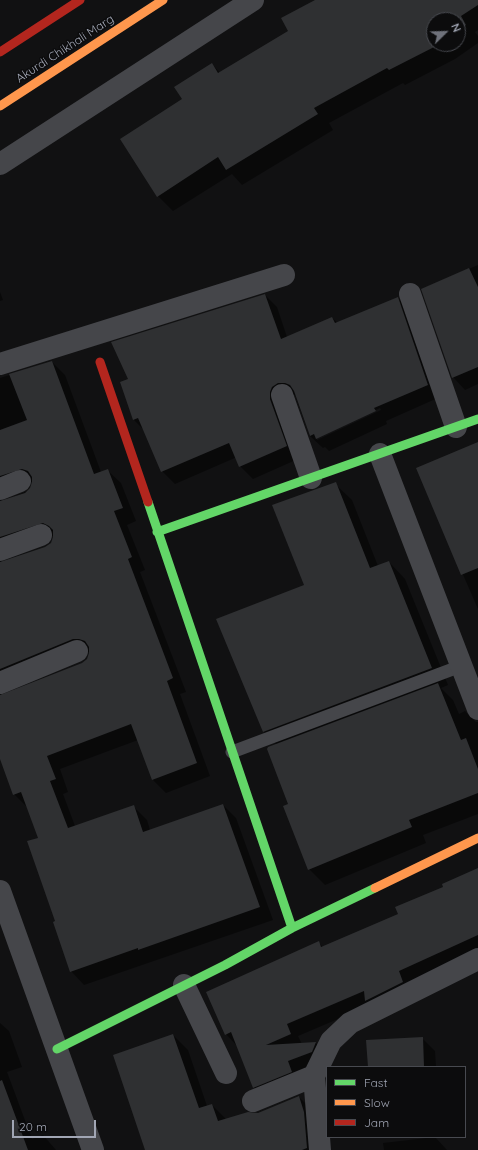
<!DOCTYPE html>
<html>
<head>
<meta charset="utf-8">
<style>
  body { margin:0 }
  #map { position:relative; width:478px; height:1150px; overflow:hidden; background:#111112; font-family:Quicksand,sans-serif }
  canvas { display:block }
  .legend { position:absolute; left:326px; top:1066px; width:140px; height:72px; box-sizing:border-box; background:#0c0c0d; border:1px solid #484a50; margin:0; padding:5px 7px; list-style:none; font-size:12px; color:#a1a6b4 }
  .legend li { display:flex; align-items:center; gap:8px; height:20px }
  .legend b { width:20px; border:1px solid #484a50 }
  .north { position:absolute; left:426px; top:12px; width:40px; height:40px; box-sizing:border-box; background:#0c0c0d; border:1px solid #484a50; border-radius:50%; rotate:67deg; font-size:11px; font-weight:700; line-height:16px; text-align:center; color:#a1a6b4 }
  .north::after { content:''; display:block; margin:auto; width:14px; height:18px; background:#6f727b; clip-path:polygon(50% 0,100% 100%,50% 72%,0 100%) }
  .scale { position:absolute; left:12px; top:1120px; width:84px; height:18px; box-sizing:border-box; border:2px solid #a1a6b4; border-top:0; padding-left:5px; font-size:12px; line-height:14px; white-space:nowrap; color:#a1a6b4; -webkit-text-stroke:3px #0c0c0d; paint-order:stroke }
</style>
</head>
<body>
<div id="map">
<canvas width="478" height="1150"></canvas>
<ul class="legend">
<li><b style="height:5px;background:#63d668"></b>Fast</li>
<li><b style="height:5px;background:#ff974d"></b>Slow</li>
<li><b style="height:5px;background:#b3261e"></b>Jam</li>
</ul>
<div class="north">N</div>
<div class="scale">20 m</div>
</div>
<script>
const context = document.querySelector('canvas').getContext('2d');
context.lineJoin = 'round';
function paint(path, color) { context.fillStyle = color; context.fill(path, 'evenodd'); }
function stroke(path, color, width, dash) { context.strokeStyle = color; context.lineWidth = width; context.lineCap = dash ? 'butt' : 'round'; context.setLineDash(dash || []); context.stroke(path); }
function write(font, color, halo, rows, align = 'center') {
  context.font = font + ' Quicksand,sans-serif'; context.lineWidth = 3; context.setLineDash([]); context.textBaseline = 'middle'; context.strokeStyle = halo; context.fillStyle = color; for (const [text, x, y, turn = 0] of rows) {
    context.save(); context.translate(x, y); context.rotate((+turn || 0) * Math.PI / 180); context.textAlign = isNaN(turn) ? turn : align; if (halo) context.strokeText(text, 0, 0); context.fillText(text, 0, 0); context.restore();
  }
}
paint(new Path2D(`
  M317 0H478V30L475 32 478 36V43L455 59 405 85 403 83 329 123 333 130 242 185 232 174 173 211 158 196 183 99 212 64 220 73 290 31ZM434 20H458V44H434Z
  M478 265V384L465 390 453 377 422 289Z
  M0 292 3 300 0 301Z
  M265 295 277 307 287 337 332 318 338 323 398 298 410 310 440 397 386 421 387 424 329 451 325 447 323 448 310 436 295 395H290L298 459 253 479 240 466 237 457 175 484 162 471 145 431 134 420 129 380ZM380 408 381 410 317 440V437Z
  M52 362 65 375 101 472 107 470 121 483 136 521 127 525 145 570 140 572 186 692 180 694 210 776 166 793 153 780 138 740 60 769 68 792 63 794 75 826 133 806 147 820 150 830 223 805 236 818 273 920 84 985 71 971 56 922 39 838 28 808 14 794 0 753V378ZM29 482H33L30 490 1 502 4 494ZM50 536H54L52 543 46 547 1 563 4 555ZM86 652H91L87 660 83 663 0 696 4 688Z
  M478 443V609L417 469Z
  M335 484 352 500 378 566 389 562 405 579 448 685 441 688 453 700 459 714 465 711 476 722H478V814L423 835 426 843 325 885 309 869 289 804 277 745 263 731Z
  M478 869V953L371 1005 298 1036 302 1044 316 1043 328 1055 266 1099 253 1087 237 1046 226 1034 318 942 323 947 399 915Z
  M0 1023 9 1031 22 1067 7 1072 32 1139 43 1135 56 1150H0Z
  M173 1035 188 1050 207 1106 212 1105 227 1120 258 1114 299 1097 314 1112 321 1150H146Z
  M422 1038 435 1051 436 1067H369Z
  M435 1137 447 1150H384L383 1143Z`), '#0007');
paint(new Path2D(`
  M315 0H478V5L461 16 466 25 458 31V20H434V44H440L389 70 387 68 314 108 318 114 226 170 218 157 157 197 120 139 182 99 174 87 212 63 218 73 288 31 281 18Z
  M469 268 478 287V367L452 378 421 289Z
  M265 294 281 339 332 317 335 323 398 297 428 385 374 408 376 411 316 439 314 434 310 436 294 391 290 385 285 383H278L272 387 270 392V399L287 446 239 467 229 443 161 472 138 418 133 420 120 382 128 379 111 342Z
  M52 361 94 474 108 469 123 508 114 511 132 557 128 559 173 678 167 681 197 763 152 780 131 724 47 756 56 779 50 781 68 828 134 805 143 832 223 804 260 907 138 950V948L70 972 53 922 55 921 27 841 38 838 21 792 13 795 0 759V695L82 663 87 659 89 653V647L85 641 79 639H73L0 669V562L45 547 51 543 53 537V530L49 526 43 523 0 537V501L25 493 30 488 32 482V477L28 471 22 469 0 476V430L27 420 9 374Z
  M478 442V568L461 575 416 468Z
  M336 482 370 568 389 561 432 668 263 732 216 619 304 585 272 505Z
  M438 683 461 740 466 738 478 769V793L409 820 412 827 308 870 283 806 288 804 267 749 268 747Z
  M478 868V935L399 971 403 982 365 1001 364 991 287 1024 291 1034 266 1045 316 1042 312 1052 288 1061 292 1072 253 1088 231 1032 225 1035 206 992 319 941 321 947 398 914 395 907 443 887 442 884Z
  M173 1034 199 1108 212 1104 218 1121 248 1112 258 1113 299 1096 304 1112 307 1148 302 1150H145L113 1055Z
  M423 1037 424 1067H368L366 1040Z
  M2 1080 28 1150H0V1081Z`), '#2f3032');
stroke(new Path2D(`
  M232 752 461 666`), '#45464a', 13);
stroke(new Path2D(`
  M0 164 253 0
  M410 294 456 427
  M0 364 284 275
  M282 395 311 478
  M380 454 478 709
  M0 489 20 481
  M0 550 41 535
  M0 683 77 651
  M0 891 93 1150
  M184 985 226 1073
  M253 1101 314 1076
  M320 1150 314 1076 331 1041 350 1023 478 959`), '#45464a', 22);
stroke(new Path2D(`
  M148 502 292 928
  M157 532 478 419
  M57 1049 225 965 292 928 375 888`), '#63d668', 9);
stroke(new Path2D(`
  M0 106 163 0
  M375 888 478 838`), '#ff974d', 9);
stroke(new Path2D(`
  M0 52 80 0
  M100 362 148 502`), '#b3261e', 9);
write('12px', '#a1a6b4', '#0c0c0d', [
  ["Akurdi Chikhali Marg",65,49,-33]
]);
</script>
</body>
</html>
